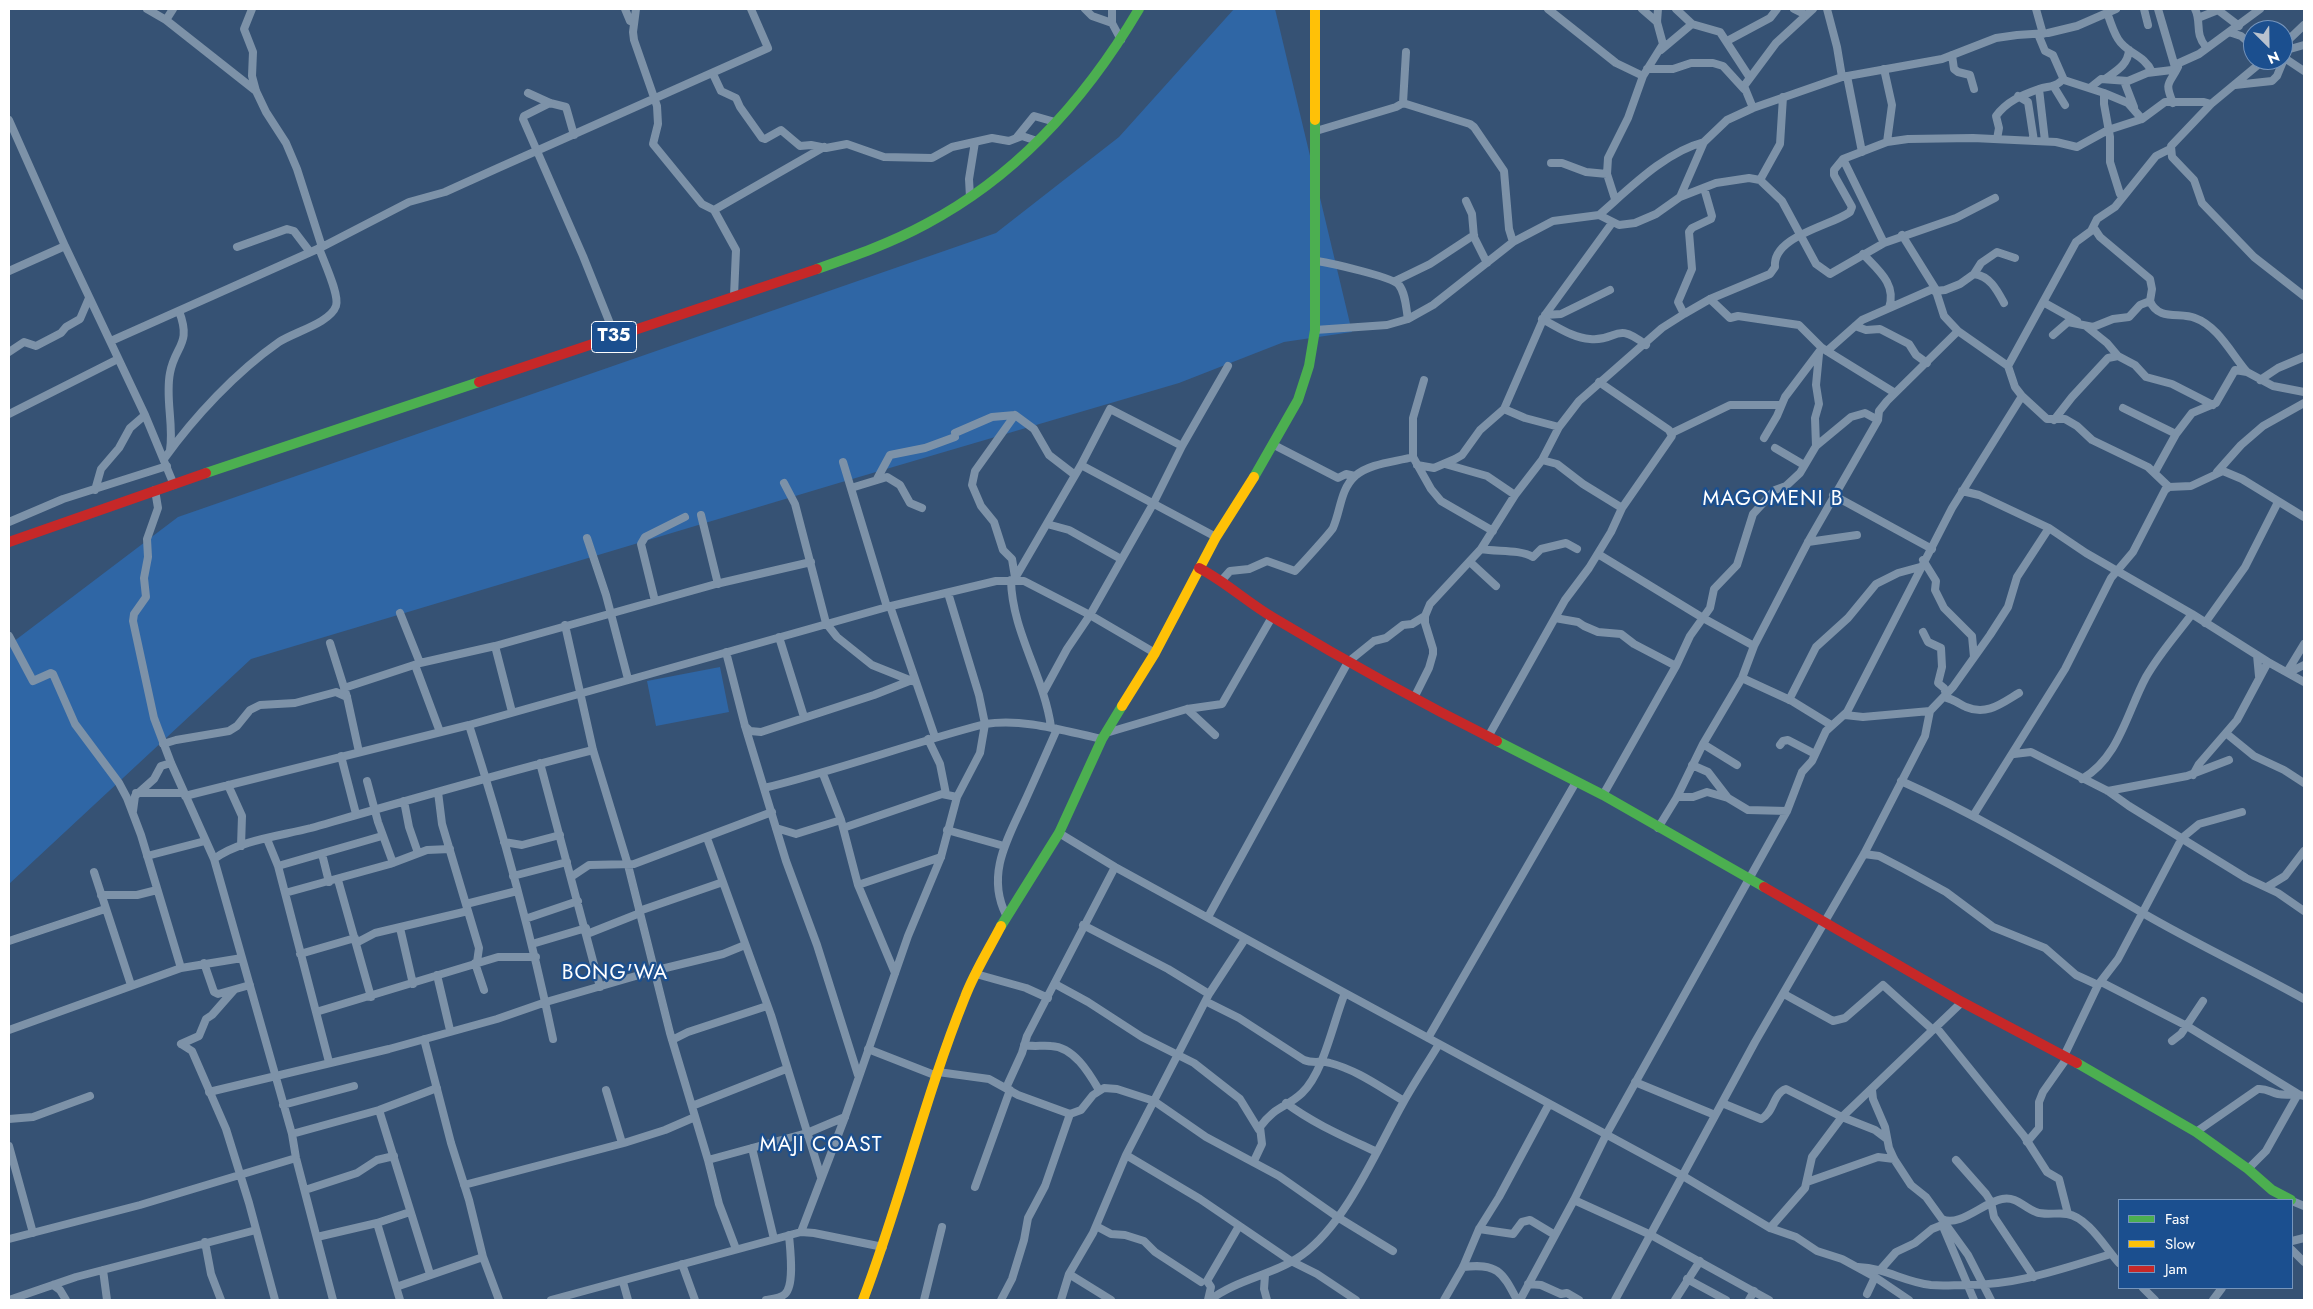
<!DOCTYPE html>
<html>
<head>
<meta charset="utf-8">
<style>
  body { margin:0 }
  #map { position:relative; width:2313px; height:1309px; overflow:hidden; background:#365274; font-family:Jost,sans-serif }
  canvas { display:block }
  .frame { position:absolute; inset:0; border:10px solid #fff; pointer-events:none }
  .legend { position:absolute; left:2118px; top:1199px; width:175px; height:90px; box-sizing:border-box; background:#1b4f8f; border:1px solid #7695bc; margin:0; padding:6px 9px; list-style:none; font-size:15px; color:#fff }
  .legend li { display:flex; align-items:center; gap:10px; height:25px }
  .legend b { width:25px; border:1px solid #7695bc }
  .north { position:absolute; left:2243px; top:20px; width:50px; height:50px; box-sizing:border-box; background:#1b4f8f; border:1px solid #7695bc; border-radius:50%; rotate:157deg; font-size:14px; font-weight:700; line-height:20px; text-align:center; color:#fff }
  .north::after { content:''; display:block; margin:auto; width:18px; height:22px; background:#b9c2ce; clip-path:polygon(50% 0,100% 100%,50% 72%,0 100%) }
</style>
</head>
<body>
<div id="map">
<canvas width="2313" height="1309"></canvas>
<div class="frame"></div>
<ul class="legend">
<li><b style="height:6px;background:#4caf50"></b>Fast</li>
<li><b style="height:6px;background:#ffc107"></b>Slow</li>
<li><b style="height:6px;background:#c62828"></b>Jam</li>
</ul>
<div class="north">N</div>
</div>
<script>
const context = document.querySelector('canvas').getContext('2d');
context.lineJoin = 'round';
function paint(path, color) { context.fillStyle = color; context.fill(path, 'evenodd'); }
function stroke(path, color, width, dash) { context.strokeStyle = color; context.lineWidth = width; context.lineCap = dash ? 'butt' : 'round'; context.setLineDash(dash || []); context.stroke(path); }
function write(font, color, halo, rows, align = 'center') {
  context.font = font + ' Jost,sans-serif'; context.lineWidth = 4.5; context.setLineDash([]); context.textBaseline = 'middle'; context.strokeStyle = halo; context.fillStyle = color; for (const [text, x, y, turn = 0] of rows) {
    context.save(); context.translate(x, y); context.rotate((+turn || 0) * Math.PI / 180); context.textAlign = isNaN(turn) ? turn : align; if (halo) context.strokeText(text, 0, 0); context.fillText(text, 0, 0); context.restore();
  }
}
paint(new Path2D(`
  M1234 9H1275L1352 332 1284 342 1179 383 842 482 251 659 9 884V645L178 517 996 233 1119 137Z
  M720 667 729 712 656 726 647 681Z`), '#2f66a5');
stroke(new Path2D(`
  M147 9 166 20 256 91
  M252 9 244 29 253 52 252 76 256 91 266 112 286 143 297 169 322 247
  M625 9 630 21 634 23
  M636 9 633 32 634 40 657 106 658 124 653 144 702 204 714 210
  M1085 9 1092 16 1112 23 1121 40
  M1112 9V23
  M1548 9 1616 63 1643 76
  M1642 9 1657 22
  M1676 9 1692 24 1720 32 1750 78
  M1794 9 1806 15
  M1827 9 1837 47 1842 77
  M2036 9 2043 34
  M2144 9 2148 25
  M2158 9 2175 67
  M2195 9C2202 23 2194 33 2206 47
  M2107 12C2110 21 2113 31 2118 39 2127 54 2144 54 2152 72
  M2198 18 2218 10 2239 26
  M166 20 173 9
  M2229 32 2241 36 2253 46
  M2038 34 2045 51 2053 55 2064 80 2104 93V104L2110 137V162L2120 194
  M1727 41 1770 18 1777 9
  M2283 45 2304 25
  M1661 50 1692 24
  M2283 51 2304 45
  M1952 55 1954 69 1958 72 1970 75 1974 89
  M2283 57 2304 71
  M2264 60 2211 104 2171 146 2172 157 2194 180 2202 203 2254 257 2304 296
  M1647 69H1673L1691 63H1713L1723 66 1744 89
  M1884 69 1892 105 1887 142
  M713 74 721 91 736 98 740 107 762 138 765 139 781 130 800 146 811 145 826 148 847 144 884 157 932 158 952 147 992 138 1009 141 1022 136 1037 141
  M1847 76 1862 152
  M2105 79C2116 71 2128 65 2129 50
  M2124 81 2134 107
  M2235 85 2272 81 2277 76 2284 59
  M2054 87 2065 105
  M2091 87 2101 79 2128 81 2147 73 2172 70 2179 63 2199 54 2260 9
  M2039 89 2045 141
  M528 93 550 103 566 107 574 135
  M2104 93 2128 103 2142 119
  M2018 96 2028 102 2034 141
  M550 103 524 116 523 119 583 256 615 336
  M1403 103 1470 124 1474 127 1504 171 1509 229 1513 242
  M2173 103C2164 81 2169 85 2178 67
  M1753 108 1744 86 1776 43 1813 9
  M9 120 65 246 145 415 174 485
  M1316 131 1396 107 1403 103 1406 52
  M1017 137 1034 116 1055 122
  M1997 139 1999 128 1996 116C2007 101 2022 95 2039 89 2047 86 2053 88 2060 82
  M1843 159 1884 243
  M1551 163H1562L1586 172 1607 174
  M1760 180 1780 144 1783 97
  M970 197 969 179 975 142
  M1680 197 1716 183 1749 178 1760 180 1782 201 1816 264 1830 274 1884 243 1956 218 1995 198
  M1615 199 1607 174 1608 158 1628 118 1643 76 1663 44 1657 22 1658 9
  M1466 201 1472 214 1474 237 1487 263
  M1599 215C1629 189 1665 152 1704 142
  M2094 228 2100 237 2150 279 2152 289 2150 301C2158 321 2180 312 2195 318 2218 326 2232 355 2247 372
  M1902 235 1935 288 1944 316 1958 331 2008 366 2015 387 2022 396 2047 419H2065L2077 426 2092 440 2148 467 2169 487
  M237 247 287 229 294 231 310 252
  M1863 254C1878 270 1897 284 1889 308
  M1317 261C1330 263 1393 277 1399 285 1406 294 1406 309 1408 319
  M9 271 65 246
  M1974 274C1990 276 1997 290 2004 303
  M1395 281 1430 264 1474 235
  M1935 291 1945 290 1960 284 1974 274 1981 263 1997 252 2015 258
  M734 296 736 250 714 210 824 147
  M1710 299 1730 318 1738 316 1799 325 1822 348 1895 393
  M2043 302 2077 321
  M1684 314 1678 302 1692 269 1689 232 1692 228 1711 219 1712 216 1704 188
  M1545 315 1561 314 1610 290
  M1542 319C1558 327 1573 338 1590 339 1618 342 1614 320 1646 345
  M1855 326 1866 330 1880 329 1909 344 1916 355 1927 363
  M2087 327 2107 343 2118 356
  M1315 330 1387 325 1408 319 1433 305 1513 242 1553 221 1599 215 1619 225 1635 223 1656 214 1680 197 1704 142 1727 120 1753 108 1842 77 1942 59 1996 38 2017 35 2048 33 2077 26 2116 9
  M2053 335 2068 322 2093 327 2113 319 2129 317 2140 305 2150 301
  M111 341 322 247 409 202 445 192 498 168 768 48 751 9
  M1827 351 1862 320 1935 288
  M9 352 24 342 36 346 61 333 66 327 80 319 89 298
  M2008 366 2076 242 2091 231 2097 219 2115 207 2156 156 2170 149
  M1424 380 1413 418V457L1431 489 1441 501 1493 531
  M2260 380 2278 368 2304 357
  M2123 408 2176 434
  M1504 409 1525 418 1559 427
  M9 414 118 359
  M2054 420 2072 397 2108 358 2118 356 2135 365 2146 377 2172 384 2213 405
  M955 433 992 417 1015 415 1034 429 1049 455 1075 475
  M1672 433 1730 405H1781
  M1764 438 1777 416 1785 397 1822 348
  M1274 445 1338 478 1346 474 1355 476
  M1816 446 1815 418 1819 404 1816 385 1819 354
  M1775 448 1804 465
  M170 450C174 425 165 398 170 373 175 345 192 345 179 311
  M164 459C194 417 236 372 279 342 294 332 330 323 336 306 340 295 323 260 319 248
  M1542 460 1557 464 1583 484 1622 508
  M843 462 887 607
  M1445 464 1487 476 1515 495
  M1081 465 1216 537
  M1417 465 1434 468 1455 459 1462 455 1480 430 1504 409 1545 315 1612 223
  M2155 472 2176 434 2192 413 2216 403 2235 370 2247 372 2273 386 2304 392
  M2217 472 2241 445 2263 426 2304 403
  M877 479 890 455 925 448 955 437
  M784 483 795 504 826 623 837 637 872 665 912 681
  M851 488 887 477 900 485 910 503 922 508
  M95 490 101 469 119 448 130 428 145 415
  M155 490 158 508 147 539 148 557 144 578 146 597 134 614 133 621 154 718 171 763 214 859 292 1134 296 1158 333 1300
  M1962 491 1979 495 2049 528 2086 553 2192 614 2268 662 2304 682
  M1833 495 1932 549
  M701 515 718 584
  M9 522 63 499 167 466
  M1047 524 1069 530 1121 559
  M587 538 606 595 628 679
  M1808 542 1857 535
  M1481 549C1498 552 1519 549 1533 557L1541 549 1566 543 1577 549
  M1598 554 1703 618 1754 646
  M1923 560 1936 581 1935 590 1944 608 1972 636 1974 657
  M1470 562 1496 586
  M1015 577 1012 559 1003 550 994 522 981 506 972 485 975 471 1015 415
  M1011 580C1012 632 1044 676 1051 727
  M1014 580 1081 465 1110 409 1182 446
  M1222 580 1230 571 1249 569 1267 561 1295 571C1301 565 1330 533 1333 528 1341 510 1340 490 1355 476 1370 463 1395 462 1413 457
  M655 601 641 544 645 537 685 517
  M890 606 935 737
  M400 613 420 663
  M1555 618 1578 622 1584 626 1598 632 1621 634 1634 644 1676 666
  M2205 623 2245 567 2278 502
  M565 625 593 750 628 865 670 1033 708 1160 719 1204 736 1249
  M1923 632 1928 642 1941 648 1942 667 1938 683 1944 688 1946 694
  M9 636 33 681 51 673 53 674 75 724 119 783 127 798 141 835 181 968
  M779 637 804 717
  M330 643 347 697 359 752
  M495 646 512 712
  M726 652 745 726 786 861 817 945 858 1075
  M2257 655 2259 676
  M415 665 440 732
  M2287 672 2304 644
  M2288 673 2304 665
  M1742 678 1792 701 1831 725
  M344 688 420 663 495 646 716 584 811 562
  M1043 693 1067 649 1090 615 1153 504 1182 446 1228 366
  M1415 696 1429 668 1433 654V649L1425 623V616L1430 604 1481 549 1515 495 1542 460 1559 427 1579 401 1662 328 1684 314 1710 299 1770 274 1775 267C1772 236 1831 226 1850 212L1852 207 1834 175V170L1843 159 1887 142 1908 139 1973 138 2056 142 2077 147 2108 130 2142 119 2165 102H2204L2211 104
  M1944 697C1953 699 1958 703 1966 707 1987 716 2002 703 2019 693
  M1789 700 1816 647 1848 618 1876 584 1898 573 1920 567
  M1187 709 1215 735
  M1845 715 1863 717 1930 711
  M469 725C502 828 531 933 553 1039
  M745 726 750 731 761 732 874 695 912 680
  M1106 733 1187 709 1222 704 1272 617
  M2227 734 2254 756 2284 770 2304 783
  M1488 737 1565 600 1589 568 1611 532 1622 508 1672 436 1669 430 1599 382
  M928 739 940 764 946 794
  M163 744 176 740 229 731 237 726 250 710 260 705 295 703 336 692 347 697
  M1703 744 1737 765
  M1780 745 1783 741 1788 740 1815 754
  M2014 754 2031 752 2108 791 2129 806 2246 878 2278 893 2304 911
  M341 756 356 814
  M540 763 600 987
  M1692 765 1708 772 1728 798
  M823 774 841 820 858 885 895 973
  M2193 775 2199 764 2237 720 2268 662
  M2082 779C2119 758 2127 712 2146 677 2159 654 2177 634 2192 614
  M367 781 378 822 393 863
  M1901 781C1984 818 2062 866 2141 912 2194 943 2250 969 2304 999
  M228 785 242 816 241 846
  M764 788C839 770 911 743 985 724L979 695 948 593
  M2108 791 2187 776 2229 760
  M438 792 442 824 479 948 477 962
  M136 793H184
  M1603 795 1676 666 1690 636 1710 608 1714 589 1737 565 1753 514 1775 490 1786 486 1800 473 1816 446 1851 417 1865 413 1878 420
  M185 796 469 725 887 607 996 581H1024L1090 615 1155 653
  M1677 797H1693L1707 792 1728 798 1748 810 1787 811
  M404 801 409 827 418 853
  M133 811 135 796 154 779 161 766 171 763
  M1973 816 2065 669 2111 578 2133 552 2165 490 2169 487 2191 486 2223 471 2242 479 2304 517
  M776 828 796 834 841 820
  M843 828 942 794 957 797
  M1658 828 1677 797 1703 744 1742 678 1754 646 1808 542 1878 420 1879 411 1887 401 1958 331
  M947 830 1004 846
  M1059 833 1115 867 1345 993 1683 1176 1770 1228 1796 1237 1817 1251 1842 1259 1875 1277 1909 1300
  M707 838 771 1015 821 1177
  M267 839 278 866 329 1062
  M504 842 522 845 560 835
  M322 854 329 882
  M1864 854 1879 856 1904 869 1946 892 1993 927 2045 948 2076 975 2098 985
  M147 856 205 841
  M214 859C240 840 280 836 311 828 405 801 498 774 593 750
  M278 866 382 836
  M94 872 131 985
  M513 876 567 862
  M571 877 589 865 634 864 772 812
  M338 880 371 997
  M858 885 941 857
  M2267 887 2285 876 2304 851
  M285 893 390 864 427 850 450 849
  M101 895H137L157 890
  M466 904 517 891
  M639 911 723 882
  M1006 915C986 875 1007 840 1024 803 1035 779 1046 754 1057 729
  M1208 917 1348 662 1374 641 1386 638 1403 625 1412 624 1425 616
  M525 919 578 901
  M1083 925 1168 969 1209 994
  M400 928 413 984
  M587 934 640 913
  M9 941 105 909
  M356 943 375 933 468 911
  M532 944 586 928
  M300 954 355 938
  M204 963 214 992 218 994 250 985
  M475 963 484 990
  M976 974 1026 988 1048 998
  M437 975 450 1030
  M2101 982 2187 1026 2298 1094 2266 1151 2248 1169
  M1055 984 1088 1002 1142 1037 1194 1063 1240 1099 1259 1130
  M1784 994 1833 1021 1845 1018 1883 985 1933 1030
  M1207 1002 1239 1018 1304 1060C1314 1064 1321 1060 1330 1063 1357 1070 1380 1087 1404 1101
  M316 1012 498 957H536
  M1936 1027 2024 1136 2047 1172 2059 1179 2068 1214
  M9 1030 181 968 242 958
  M1428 1038 1576 782
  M424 1039 451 1143 469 1200 483 1257 499 1300
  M672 1040 688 1032 767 1006
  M2172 1041 2181 1034 2203 1001
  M181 1044 192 1051 226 1129 249 1203 275 1300
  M181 1044 199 1036 206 1019 212 1015 234 990
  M1024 1045C1034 1047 1042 1045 1051 1046 1074 1047 1089 1073 1099 1090
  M868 1049 937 1076
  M2064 1056 2098 985 2118 959 2182 838 2199 824 2242 812
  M938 1072 989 1079 1018 1095 1070 1114 1081 1110 1093 1095 1104 1088 1117 1089 1154 1101 1206 1137 1279 1176 1339 1218 1393 1251
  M1635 1082 1715 1115
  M1006 1088 1022 1053 1027 1036 1115 867
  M606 1090 622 1143
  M1872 1090 1873 1099 1885 1127 1889 1148 1894 1159 1911 1185 1926 1197 1968 1255 1991 1300
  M209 1092 389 1049 497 1019 546 1002 653 971 723 954 745 945
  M1286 1103C1314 1124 1345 1137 1377 1152
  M1722 1103 1761 1119C1774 1113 1773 1093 1786 1089L1842 1117 1875 1130 1887 1139
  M283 1105 354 1086
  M692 1106 786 1069
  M379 1110 430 1274
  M9 1119 33 1117 90 1096
  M2196 1132 2258 1089C2266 1088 2270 1092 2278 1094 2287 1096 2296 1093 2304 1096
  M292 1134 379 1110 437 1088
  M2027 1142 2039 1128V1102L2043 1092 2067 1058
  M9 1146 33 1233
  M752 1148 774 1239
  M1126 1155 1200 1199 1291 1261 1317 1274 1356 1300
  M708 1160 807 1133 845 1117
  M1956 1160 1986 1194 1991 1202 1994 1217 2034 1277
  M1254 1161 1262 1144 1260 1127C1275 1106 1286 1108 1302 1093 1324 1072 1333 1022 1345 993
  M1807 1182 1878 1157 1894 1159
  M464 1185 624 1143 665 1130 695 1117
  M975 1187 1010 1090
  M305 1190 357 1173 377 1160 394 1156
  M1574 1200 1651 1235 1769 1300
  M2292 1201 2304 1206
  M1942 1219C1959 1228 1984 1202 2002 1199 2017 1196 2024 1208 2036 1212 2045 1216 2058 1212 2067 1214 2088 1217 2106 1249 2119 1263
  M377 1223 400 1300
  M1096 1226 1111 1234 1125 1235 1144 1241 1155 1252 1201 1282
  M1770 1228 1805 1188 1812 1157 1842 1117 1962 1002
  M1479 1229 1513 1234 1522 1222 1530 1220 1555 1235
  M1944 1229 1974 1300
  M801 1232 845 1117 908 936 941 857 957 797 980 753 985 724C1024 718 1064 731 1102 739
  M317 1237 377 1223 410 1212
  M9 1239 140 1205 296 1158
  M2292 1241 2304 1238
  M205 1242 211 1274 221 1300
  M2292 1250 2304 1262
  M682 1264 695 1300
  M1463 1267C1497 1263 1502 1271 1517 1300
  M1858 1267C1886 1268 1904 1282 1931 1285 1943 1286 1954 1285 1966 1285 2018 1285 2061 1269 2111 1254
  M1881 1269 1896 1252 1915 1243 1932 1229 1942 1225
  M103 1270 107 1300
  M1069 1274 1111 1300
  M1265 1275 1264 1289 1267 1300
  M1687 1279 1726 1300
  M623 1282 628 1300
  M1528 1284 1541 1285 1561 1294 1567 1293 1579 1300
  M53 1285 60 1290 66 1300
  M396 1287 483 1257
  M2143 1288 2155 1300
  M1867 1294 1875 1277
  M9 1300 76 1277 256 1230
  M551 1300 801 1232 814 1233 883 1247
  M766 1300C772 1299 781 1298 785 1294 795 1285 790 1248 789 1235
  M924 1300 942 1227
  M1001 1300 1012 1279 1024 1240 1028 1218 1045 1186 1070 1114
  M1061 1300 1069 1274 1093 1233 1126 1155 1209 994 1245 939
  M1208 1300 1211 1287 1207 1281 1239 1226
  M1210 1300C1237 1279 1274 1275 1302 1255 1347 1222 1376 1151 1403 1103 1414 1083 1427 1064 1439 1044
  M1444 1300 1463 1267 1479 1229 1499 1197 1549 1104
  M1520 1300 1574 1200 1606 1135 1787 811 1802 772 1812 761 1826 731 1847 712 1952 508 2022 396
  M1615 1300 1755 1042 1864 854 1925 736 1930 711 1953 687 1990 635 2008 607 2017 577 2049 528
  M1675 1300 1700 1261
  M1749 1300 1754 1291
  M2213 1300 2222 1288`), '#7d92a8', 8);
stroke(new Path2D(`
  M817 269C854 256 891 243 926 224 1017 176 1087 97 1139 9
  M206 473 479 382
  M1254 477 1298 400 1309 366 1315 330V120
  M1497 741 1603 795 1764 887
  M1001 926 1059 833 1102 739 1122 706
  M2077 1063 2196 1132 2248 1169 2272 1190 2291 1200`), '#4caf50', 10);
stroke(new Path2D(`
  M1315 9V120
  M1122 706 1155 653 1216 537 1254 477
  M863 1300C901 1200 925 1096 965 997 974 973 989 949 1001 926`), '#ffc107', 10);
stroke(new Path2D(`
  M479 382 817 269
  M9 542 206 473
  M1199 568C1226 582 1248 603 1274 618 1347 662 1421 703 1497 741
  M1764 887 1962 1002 2077 1063`), '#c62828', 10);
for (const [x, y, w] of [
  [614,337,45]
]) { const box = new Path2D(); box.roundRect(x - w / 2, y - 15.5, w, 31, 4); context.fillStyle = '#1b4f8f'; context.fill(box); stroke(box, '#fff', 1); }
write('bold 18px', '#fff', null, [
  ["T35",614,337]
]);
context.letterSpacing = '1px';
write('21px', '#fff', '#1b4f8f', [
  ["MAGOMENI B",1773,500],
  ["BONG'WA",615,974],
  ["MAJI COAST",821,1146]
]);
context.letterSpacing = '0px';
</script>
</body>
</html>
